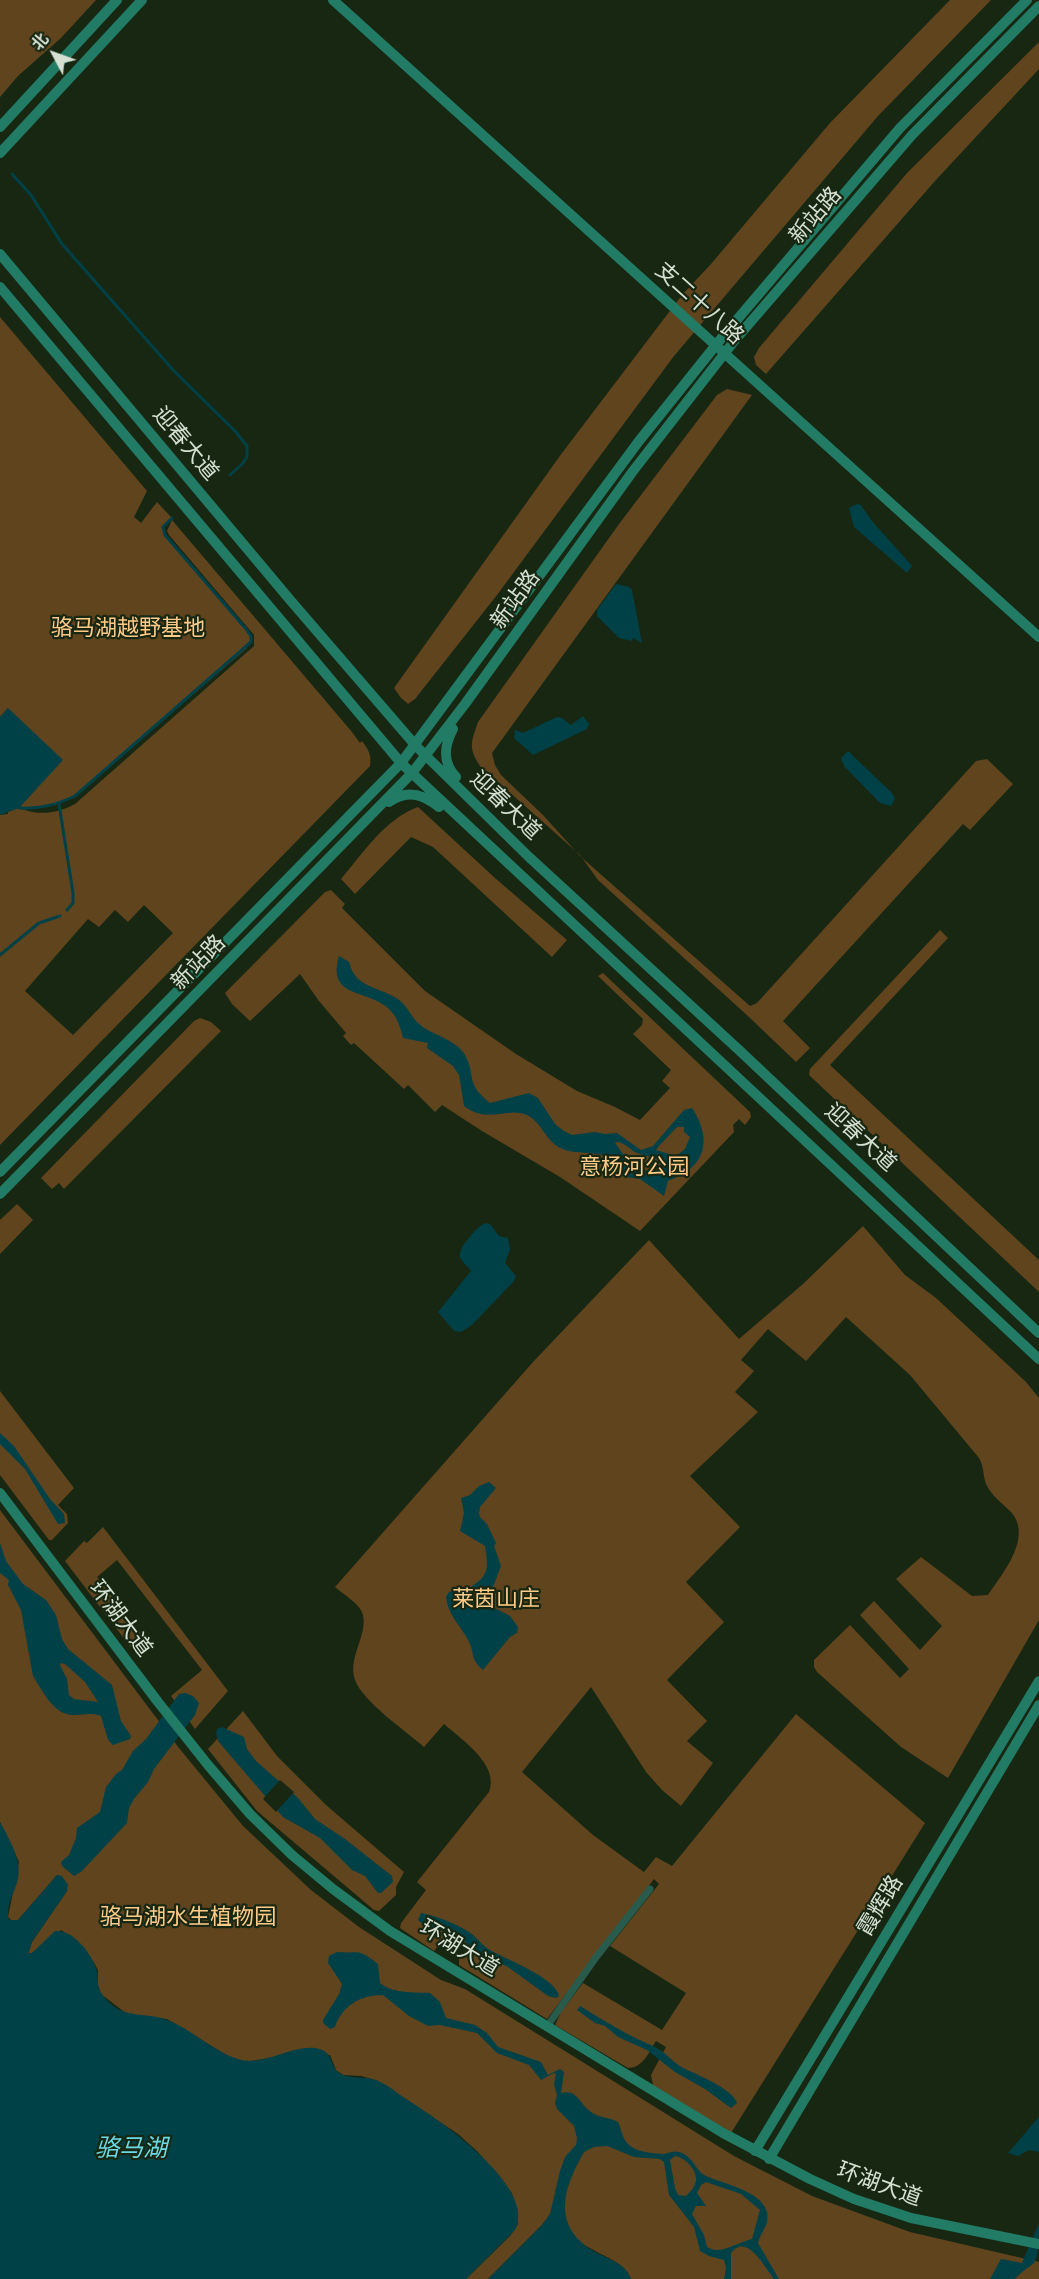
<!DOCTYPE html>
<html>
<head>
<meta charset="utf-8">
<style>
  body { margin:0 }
  #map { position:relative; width:1039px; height:2279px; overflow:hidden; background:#172712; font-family:"Space Grotesk","Noto Sans SC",sans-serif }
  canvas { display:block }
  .north { position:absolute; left:24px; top:24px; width:60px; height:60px; -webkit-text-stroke:4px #172712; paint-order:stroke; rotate:311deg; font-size:16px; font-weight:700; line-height:24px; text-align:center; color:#d5e0d2 }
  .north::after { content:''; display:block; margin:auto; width:21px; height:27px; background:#d5e0d2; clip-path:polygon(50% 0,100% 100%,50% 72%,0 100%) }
</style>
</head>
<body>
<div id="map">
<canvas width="1039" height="2279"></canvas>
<div class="north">北</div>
</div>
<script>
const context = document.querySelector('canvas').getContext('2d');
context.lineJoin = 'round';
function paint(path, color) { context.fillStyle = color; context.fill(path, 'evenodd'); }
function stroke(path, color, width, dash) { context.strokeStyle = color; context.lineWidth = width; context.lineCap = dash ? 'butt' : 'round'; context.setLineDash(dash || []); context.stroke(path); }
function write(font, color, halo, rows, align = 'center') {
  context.font = font + ' "Space Grotesk","Noto Sans SC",sans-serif'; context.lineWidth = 4.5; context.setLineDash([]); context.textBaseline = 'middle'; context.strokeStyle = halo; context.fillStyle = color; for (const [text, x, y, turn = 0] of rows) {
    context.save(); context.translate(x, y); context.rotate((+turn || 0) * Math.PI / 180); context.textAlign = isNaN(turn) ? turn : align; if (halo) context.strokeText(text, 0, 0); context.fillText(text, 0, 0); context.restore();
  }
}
paint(new Path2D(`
  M0 0H96L61 38 18 76 0 97Z
  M950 0H991L878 116 674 356 497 595 415 699 408 704 401 698 394 688 562 453 682 295 711 264 830 123Z
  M1039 42V69L935 181 766 374 756 365 754 357 759 348 907 173Z
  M0 317 147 491 134 517 141 523 157 502 172 518 163 527 165 535 251 636V642L246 649 75 796 54 805 22 809C41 816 58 813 75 804L254 646V635L169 535 167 531 172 520 352 732 360 743 362 741C368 749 372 755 370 766L0 1145V815L8 814V708L0 717ZM144 905 173 933 73 1035 25 991 88 919 99 927 115 910 128 922Z
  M727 389 752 395 492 753 495 765 501 775 543 815 580 856 750 1006 757 1003 976 761 987 759 1013 784 970 830 963 824 783 1021 810 1048 796 1062 749 1017 598 880 580 855 480 766C468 748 471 742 478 722L619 524 717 395Z
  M418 807 495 878 567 940 552 957 433 847 411 837 355 894 341 879C363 853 385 819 418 807Z
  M331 890 345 904 342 908 425 991 516 1054 577 1091 615 1107 640 1120 670 1088 662 1081 671 1070 633 1034 642 1025 643 1019 598 976 603 973 750 1112 751 1117 745 1125 739 1119 733 1125 734 1132 640 1231 560 1177 482 1131 442 1105 435 1112 408 1085 404 1089 354 1043 351 1045 343 1036 346 1033 319 1001 300 974 250 1021 232 1004 225 993 325 892Z
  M940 930 948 938 830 1065 1039 1260V1292L809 1075 810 1069Z
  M200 1018 211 1022 221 1031 64 1189 59 1183 52 1189 41 1178 194 1021Z
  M17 1204 33 1220 0 1254V1220Z
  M863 1226 905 1275 936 1298 992 1350 1026 1382 1039 1398V1620L948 1778 901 1747 817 1672 814 1667V1660L850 1625 900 1678 909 1669 860 1615 874 1601 920 1650 942 1626 896 1579 921 1557 972 1596 988 1595C1003 1573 1033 1537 1011 1512 1004 1505 990 1494 986 1484 983 1475 984 1467 979 1458L910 1375 846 1317 806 1361 768 1329 741 1360 754 1371 735 1392 758 1412 690 1476 740 1527 686 1582 724 1622 667 1680 707 1721 687 1741 713 1763 681 1806 662 1790 646 1772 591 1687 522 1772 593 1835 644 1872 656 1857 672 1866 796 1714 925 1823 731 2133 653 2085 651 2075 666 2047 656 2041C649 2052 643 2068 628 2068L555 2025 561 2012 583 1983 662 2030 686 1993 610 1946 659 1884 654 1879 547 2019 459 1965V1958L466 1949 446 1935 434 1951 400 1928 401 1923 426 1890 417 1882 489 1792C500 1765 461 1739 444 1724L424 1747C406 1731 362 1701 355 1680 347 1656 370 1633 362 1612 357 1602 343 1594 335 1587L533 1362 649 1240 739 1339 803 1284Z
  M0 1391 74 1488 58 1505 67 1514 68 1523 52 1540H49L0 1475Z
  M0 1510 179 1748 243 1826 311 1890 359 1927 441 1980 465 1989 734 2156 812 2196 910 2232 1039 2262V2279H631C623 2255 577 2252 568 2227 566 2223 566 2217 565 2213L550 2214 542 2225 488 2279H466L510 2236 518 2224 512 2193 478 2152 458 2134 378 2081 361 2076 343 2075 336 2070 330 2055H285L252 2061H241L228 2056 167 2019 127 2014 101 1994 98 1985V1970L93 1961 76 1940 61 1930 32 1953 28 1954 32 1942 67 1891 57 1875 18 1920 12 1921 8 1917 19 1862 0 1822Z
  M103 1527 228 1691 195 1729 171 1696 202 1670 117 1560 97 1577 152 1648 141 1656 135 1653 65 1561 84 1541 87 1543Z
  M243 1711 277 1756 326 1805 404 1872 396 1887V1895L379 1911 374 1910 257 1811 208 1749Z`), '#60441e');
paint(new Path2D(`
  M857 504 861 505 872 521 912 566 907 573 854 527 849 508Z
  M616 584 629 587 632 590 642 643 633 638 632 641 619 638 597 616V610Z
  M8 708 63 760 19 808 0 815V717Z
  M583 716 589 724 587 729 533 755 514 738 515 730 523 733 557 717 562 718 571 725Z
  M848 751 891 792 895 798 891 806 880 803 844 766 841 758Z
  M339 956 349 962C355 988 378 986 398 999 408 1006 412 1020 423 1027 436 1036 456 1040 465 1055 477 1077 464 1082 490 1103L529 1093 538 1098 555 1124 564 1131 572 1135 595 1132 605 1134 617 1133 641 1150 653 1146 684 1110 692 1108C706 1129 711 1155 686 1172 681 1176 674 1178 668 1181L664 1196 640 1179 627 1177 621 1174 602 1155C587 1151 570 1155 557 1146 545 1138 540 1121 527 1115 506 1106 489 1125 464 1106L459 1075 453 1066 427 1048 428 1043 403 1038C400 1025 396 1013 384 1005 363 990 327 996 339 956ZM677 1127H684V1132L690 1137 685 1149 676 1156 656 1150 658 1147ZM615 1142C626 1142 628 1149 637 1153 647 1157 655 1156 664 1163V1167L654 1174C636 1166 625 1160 615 1142Z
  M485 1223 490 1224 499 1236 508 1238 510 1250 505 1263 516 1276 514 1281 472 1325 461 1332 454 1331 438 1312 471 1271C468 1266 461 1262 460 1256 458 1248 478 1226 485 1223Z
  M0 1433 14 1446 50 1499 64 1514 65 1523 58 1524 25 1469 0 1444Z
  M489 1482 496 1488 480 1507 479 1513 480 1517 487 1524 496 1543 494 1546 501 1566 490 1595 489 1605 510 1616 518 1627 517 1633 510 1637 483 1670C469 1658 476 1655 468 1640 460 1625 448 1615 446 1597L449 1592 455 1590 473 1598 479 1597 472 1586C490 1575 488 1566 485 1546L460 1531 464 1513 461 1498 470 1495 479 1486Z
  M0 1543 6 1561 23 1584 46 1600 56 1615 62 1639 68 1649 112 1685 121 1721 131 1736 130 1739 113 1745 108 1740 101 1716C92 1712 82 1715 72 1715 53 1714 42 1690 33 1676L21 1610 8 1585 9 1580 0 1573ZM61 1663 65 1664 85 1682 98 1702 74 1699 69 1695 67 1679 60 1665Z
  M185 1693 193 1696 199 1703 195 1715 154 1769 148 1782 134 1799 129 1808 127 1823 81 1872 74 1876 62 1866 61 1862 69 1855 76 1838 77 1828 100 1812 106 1787 116 1774 122 1770 133 1751 146 1739 179 1694Z
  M222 1727 244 1737 247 1749 256 1761 298 1798 315 1819 345 1839 392 1876 393 1882 381 1893H378L365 1876 352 1870 320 1838 283 1817 218 1741 216 1733 217 1729Z
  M0 1822C9 1839 22 1859 18 1879 15 1892 5 1906 9 1920H18L57 1875 62 1876 68 1885 67 1891 32 1942 28 1954 32 1953 55 1931C73 1929 91 1953 96 1968 99 1977 96 1986 102 1994 120 2021 145 2011 167 2020 192 2029 212 2051 238 2059 265 2068 298 2040 322 2050 333 2054 330 2068 341 2074 350 2079 365 2076 376 2080 386 2084 395 2091 403 2097 434 2116 539 2187 515 2230L466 2279H0Z
  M421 1913C435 1915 462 1926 473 1935 479 1940 483 1946 490 1950 507 1960 555 1977 559 1996L556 1998 548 1996 508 1967 500 1963 489 1962 464 1941 443 1931 426 1927 418 1920Z
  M337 1952C362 1954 356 1947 378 1964L380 1983C394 1994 413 1992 430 1993L440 2002 446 2018 475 2025 487 2033 498 2047 541 2062 548 2075 560 2069 564 2072 561 2093C578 2089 579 2104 591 2112 599 2118 610 2117 618 2122 621 2128 622 2137 627 2143 635 2152 651 2153 662 2154 668 2154 672 2150 679 2152 694 2156 694 2170 706 2176 723 2184 774 2193 767 2222 765 2229 760 2235 758 2243L779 2279H774C765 2268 747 2232 731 2253V2279H724L726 2268 724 2260 709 2256 700 2251 694 2227 669 2195 664 2162 660 2159 634 2157 607 2146 594 2147 584 2152C563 2189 551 2226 595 2252 608 2259 626 2263 631 2279H488L542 2225 550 2214 560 2171 565 2157 576 2145 577 2138 574 2126 557 2109 555 2103 557 2095 554 2084 556 2074 554 2073 541 2080 529 2065 497 2053 477 2033 440 2025 428 2026 409 2016 383 1995C360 1995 342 2006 335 2027L330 2029 323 2023V2020L339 1994 342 1984 328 1963 329 1956ZM675 2156C684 2157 697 2169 696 2180 695 2187 690 2192 686 2196L678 2195 675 2188 670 2160ZM706 2182 741 2194 760 2210 752 2239C737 2242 721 2256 707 2247L704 2235 692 2214 696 2206H706L697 2193 701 2185Z
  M580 2006C604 2021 627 2035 653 2046 665 2051 672 2062 683 2068 696 2074 733 2089 737 2103L731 2108 705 2089 675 2072 647 2050 618 2037 605 2026 595 2023 577 2010Z
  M1039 2117V2152L1029 2150 1018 2156 1008 2153Z
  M1039 2223C1039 2234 1039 2255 1034 2263 1027 2269 1022 2271 1015 2279H990L1001 2259 1022 2263Z`), '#004147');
paint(new Path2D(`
  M280 1780 294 1792 276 1812 263 1799Z`), '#172712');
stroke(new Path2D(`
  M12 174 31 195 62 244 174 371 236 432 247 446V457L242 464 230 475
  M59 804 73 893V903L67 910
  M19 808C40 809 56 805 75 796L251 642V636L246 629 165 535 163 527 172 518
  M0 955 39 923 60 916`), '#004147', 3);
stroke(new Path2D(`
  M548 2025 597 1956 650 1889`), '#295b4d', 7);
stroke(new Path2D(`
  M333 0 1039 637
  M0 127 117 0
  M0 153 142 0
  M0 254 291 601 416 746 529 857 739 1050 1039 1333
  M0 287 401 763 1039 1359
  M453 729C444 746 442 762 456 777
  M389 802C407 789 423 794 439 807
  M0 1172 401 763 639 441 724 335 900 128 1027 0
  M0 1194 412 773 465 704 633 471 735 340 912 135 1039 6
  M0 1493 158 1702 208 1765 250 1814 292 1855 333 1889 390 1931 723 2133 810 2179 854 2199 911 2218 1039 2244
  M755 2151 1039 1681
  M769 2159 1039 1705`), '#217b65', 10);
write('22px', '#d5e0d2', '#172712', [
  ["新站路",816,216,-49],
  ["支二十八路",699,304,42],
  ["迎春大道",185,444,50],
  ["新站路",516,600,-54],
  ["迎春大道",505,806,44],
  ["新站路",199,963,-46],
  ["迎春大道",860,1138,43],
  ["环湖大道",120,1619,53],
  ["霞辉路",881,1906,-59],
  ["环湖大道",459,1949,31],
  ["环湖大道",879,2185,20]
]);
write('22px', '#ffca87', '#172712', [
  ["骆马湖越野基地",128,629],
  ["意杨河公园",634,1168],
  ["莱茵山庄",496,1600],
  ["骆马湖水生植物园",188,1918]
]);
write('italic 24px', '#69d9e6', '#172712', [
  ["骆马湖",131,2149]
]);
</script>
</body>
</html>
